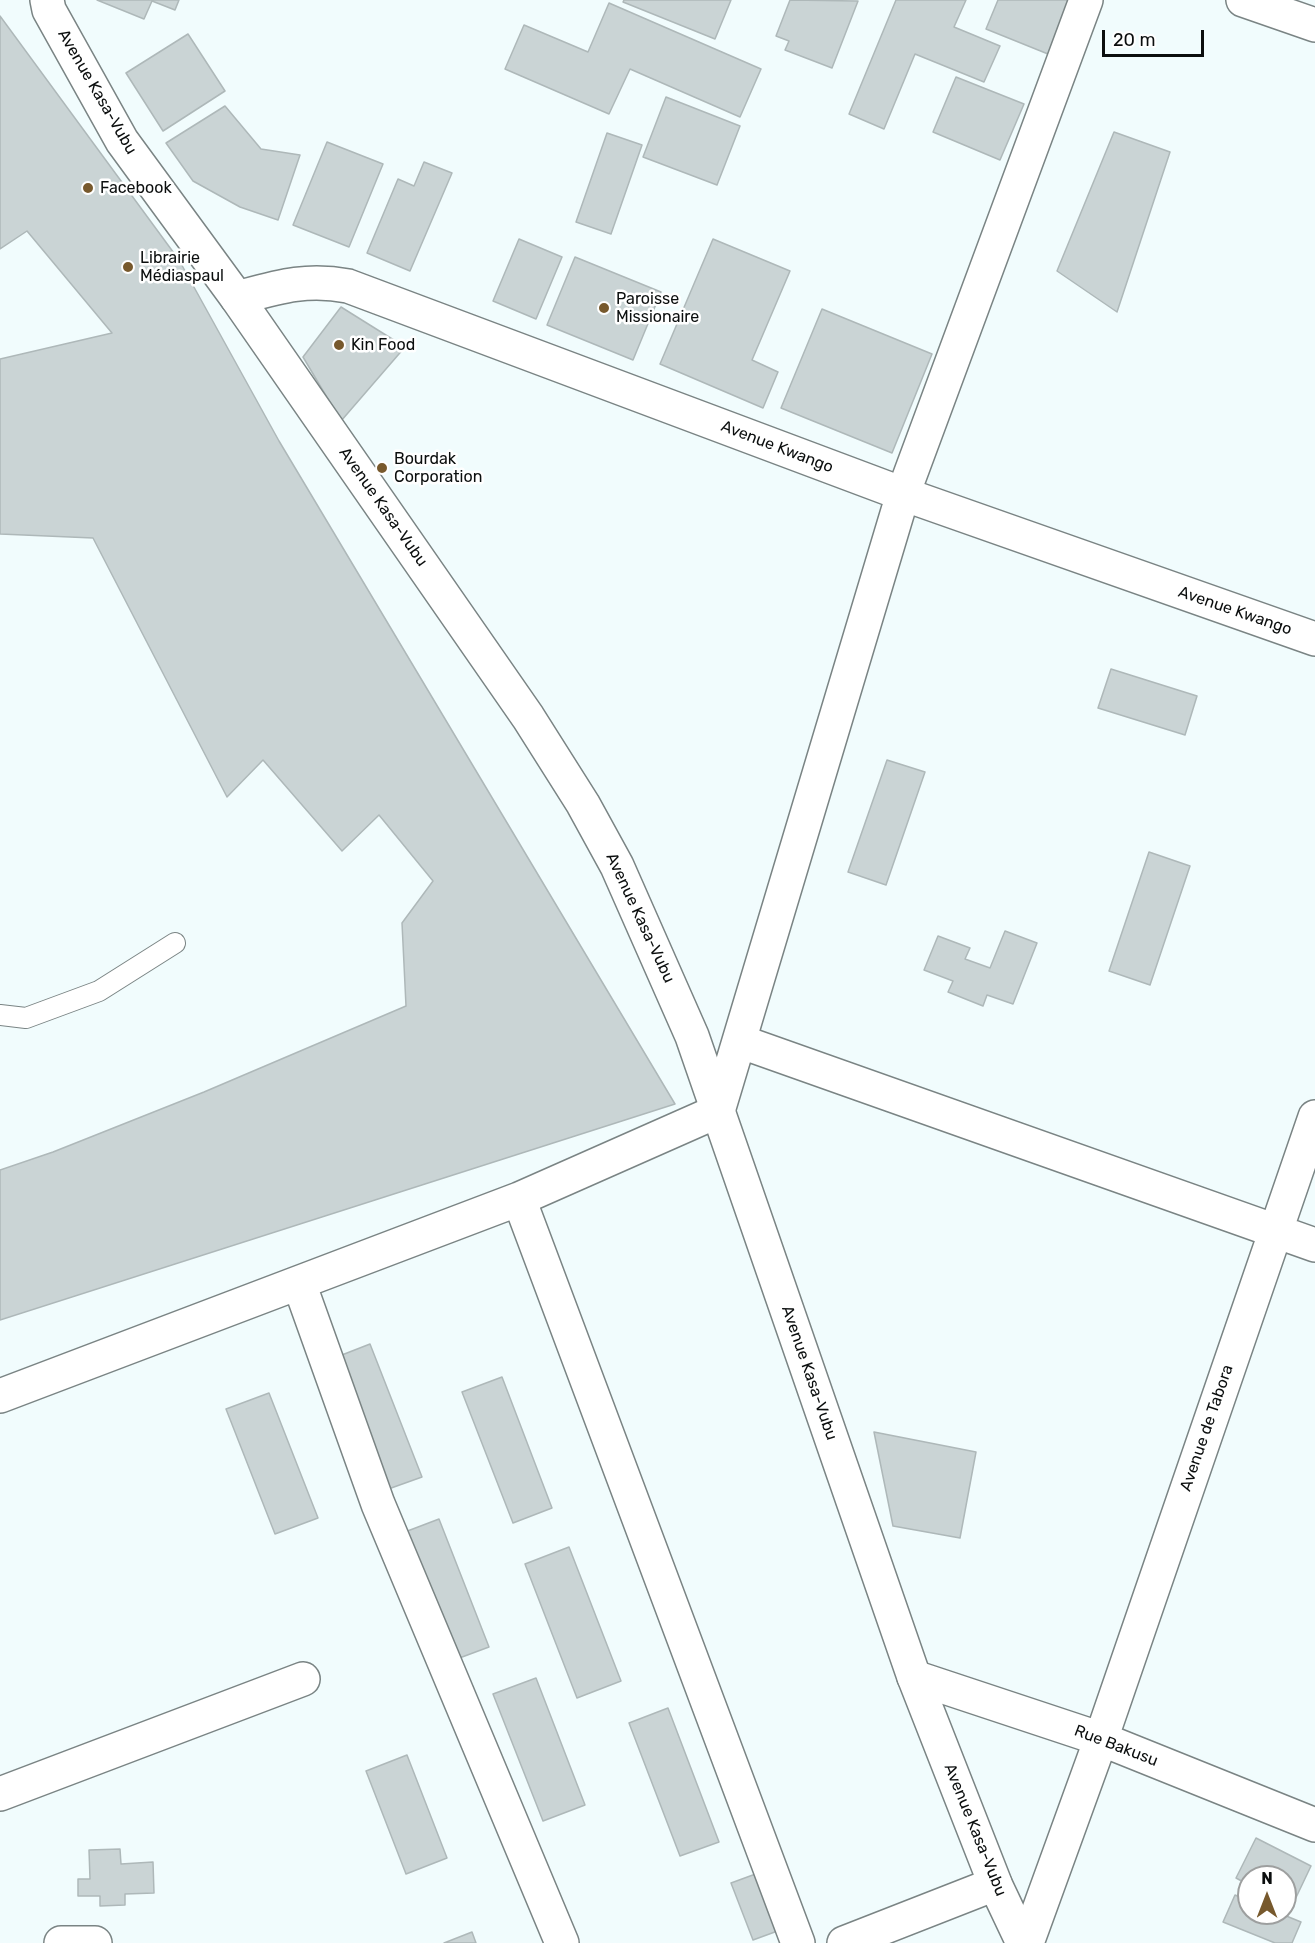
<!DOCTYPE html>
<html>
<head>
<meta charset="utf-8">
<style>
  body { margin:0 }
  #map { position:relative; width:1315px; height:1943px; overflow:hidden; background:#f1fcfd; font-family:Rubik,sans-serif }
  canvas { display:block }
  .north { position:absolute; left:1237px; top:1865px; width:60px; height:60px; box-sizing:border-box; background:#fff; border:2px solid #9d9f9f; border-radius:50%; rotate:0deg; font-size:16px; font-weight:700; line-height:24px; text-align:center; color:#0b0e0e }
  .north::after { content:''; display:block; margin:auto; width:21px; height:27px; background:#77592d; clip-path:polygon(50% 0,100% 100%,50% 72%,0 100%) }
  .scale { position:absolute; left:1102px; top:30px; width:102px; height:27px; box-sizing:border-box; border:3px solid #0b0e0e; border-top:0; padding-left:8px; font-size:18px; line-height:21px; white-space:nowrap; color:#0b0e0e; -webkit-text-stroke:4px #fff; paint-order:stroke }
</style>
</head>
<body>
<div id="map">
<canvas width="1315" height="1943"></canvas>
<div class="north">N</div>
<div class="scale">20 m</div>
</div>
<script>
const context = document.querySelector('canvas').getContext('2d');
context.lineJoin = 'round';
function paint(path, color) { context.fillStyle = color; context.fill(path, 'evenodd'); }
function stroke(path, color, width, dash) { context.strokeStyle = color; context.lineWidth = width; context.lineCap = dash ? 'butt' : 'round'; context.setLineDash(dash || []); context.stroke(path); }
function write(font, color, halo, rows, align = 'center') {
  context.font = font + ' Rubik,sans-serif'; context.lineWidth = 5; context.setLineDash([]); context.textBaseline = 'middle'; context.strokeStyle = halo; context.fillStyle = color; for (const [text, x, y, turn = 0] of rows) {
    context.save(); context.translate(x, y); context.rotate((+turn || 0) * Math.PI / 180); context.textAlign = isNaN(turn) ? turn : align; if (halo) context.strokeText(text, 0, 0); context.fillText(text, 0, 0); context.restore();
  }
}
const building = new Path2D(`
  M97 0H179L175 10 152 1 144 19Z
  M624 0H731L715 39 623 2Z
  M790 0 858 1 832 68 785 50 789 41 776 36Z
  M896 0H966L954 27 1000 46 984 82 915 54 884 129 849 114Z
  M998 0H1070L1048 54 986 29Z
  M609 3 761 69 740 117 630 69 609 114 505 69 524 25 588 52Z
  M0 16 179 260 279 441 675 1104 0 1320V1170L53 1152 204 1092 406 1006 402 923 433 881 379 815 342 851 263 760 227 797 93 538 0 534V359L112 333 27 231 0 249Z
  M188 34 225 91 163 131 126 73Z
  M956 77 1024 104 1000 160 933 132Z
  M666 97 740 126 717 185 643 157Z
  M225 106 261 149 300 155 278 220 240 207 193 181 166 143Z
  M1114 132 1170 152 1117 312 1057 271Z
  M607 133 642 145 611 234 576 222Z
  M327 142 383 164 349 247 293 225Z
  M424 162 452 173 410 271 367 253 398 179 414 186Z
  M519 239 562 257 536 319 493 301Z
  M713 239 790 271 752 360 778 372 763 408 660 364Z
  M575 257 661 292 633 360 547 325Z
  M341 307 405 347 341 421 303 357Z
  M822 309 932 354 892 453 781 408Z
  M1111 669 1197 696 1185 735 1098 708Z
  M887 760 925 772 886 885 848 872Z
  M1149 852 1190 866 1150 985 1109 971Z
  M1005 931 1037 943 1013 1004 987 995 983 1006 948 992 953 981 924 970 938 936 970 948 965 959 990 968Z
  M370 1344 422 1477 380 1492 329 1360Z
  M502 1377 552 1508 513 1523 462 1392Z
  M269 1393 318 1518 275 1534 226 1409Z
  M874 1432 976 1452 960 1538 893 1526Z
  M439 1519 489 1647 446 1663 397 1535Z
  M569 1547 621 1681 577 1698 525 1564Z
  M536 1678 585 1805 543 1821 493 1694Z
  M668 1708 719 1842 680 1856 629 1723Z
  M407 1755 447 1858 406 1874 366 1771Z
  M1256 1838 1311 1866 1292 1906 1285 1903V1877H1249V1885L1236 1878Z
  M120 1849 121 1864 153 1862 154 1893 125 1894V1905L100 1906V1896H78V1879H90L89 1850Z
  M761 1872 783 1929 753 1940 731 1883Z
  M1235 1895 1249 1901V1913H1279L1301 1922 1292 1943H1275L1223 1922Z
  M472 1932 476 1943H444Z`);
paint(building, '#cad4d5');
stroke(building, '#aeb8b9', 1.5);
const service = new Path2D(`
  M0 1015 26 1018 99 991 175 943`);
const minor = new Path2D(`
  M237 298C278 287 306 278 348 286L903 494 1315 639
  M739 1041 1315 1245
  M519 1199 798 1943
  M299 1283 378 1504 562 1943
  M0 1396 519 1199 718 1111 903 494 1086 0
  M914 1677 1101 1739 1315 1825
  M0 1794 303 1679
  M61 1943H95
  M844 1943 995 1884
  M1027 1943 1101 1739 1315 1117`);
const tertiary = new Path2D(`
  M1243 0 1315 25`);
const primary = new Path2D(`
  M47 0 49 10 122 141 237 298 528 717 583 804 617 866 692 1036 914 1677 996 1886 1023 1943`);
stroke(service, '#7a8484', 22);
stroke(minor, '#7a8484', 36);
stroke(tertiary, '#7a8484', 36);
stroke(primary, '#7a8484', 36);
stroke(service, '#fff', 20);
stroke(minor, '#fff', 33);
stroke(tertiary, '#fff', 33);
stroke(primary, '#fff', 33);
for (const [x, y, r, color] of [
  [88,188,6,"#77592d"],
  [128,267,6,"#77592d"],
  [604,308,6,"#77592d"],
  [339,345,6,"#77592d"],
  [382,468,6,"#77592d"]
]) { const dot = new Path2D(); dot.arc(x, y, r, 0, 2 * Math.PI); context.fillStyle = color; context.fill(dot); stroke(dot, '#fff', 2); }
write('16px', '#0b0e0e', '#fff', [
  ["Avenue Kasa-Vubu",97,92,60],
  ["Avenue Kwango",777,447,21],
  ["Avenue Kasa-Vubu",383,507,55],
  ["Avenue Kwango",1235,611,19],
  ["Avenue Kasa-Vubu",640,918,65],
  ["Avenue Kasa-Vubu",809,1373,71],
  ["Avenue de Tabora",1207,1428,-71],
  ["Rue Bakusu",1116,1746,21],
  ["Avenue Kasa-Vubu",975,1830,68]
]);
write('16px', '#0b0e0e', '#fff', [
  ["Facebook",100,188],
  ["Librairie",140,258],
  ["Médiaspaul",140,276],
  ["Paroisse",616,299],
  ["Missionaire",616,317],
  ["Kin Food",351,345],
  ["Bourdak",394,459],
  ["Corporation",394,477]
], 'left');
</script>
</body>
</html>
